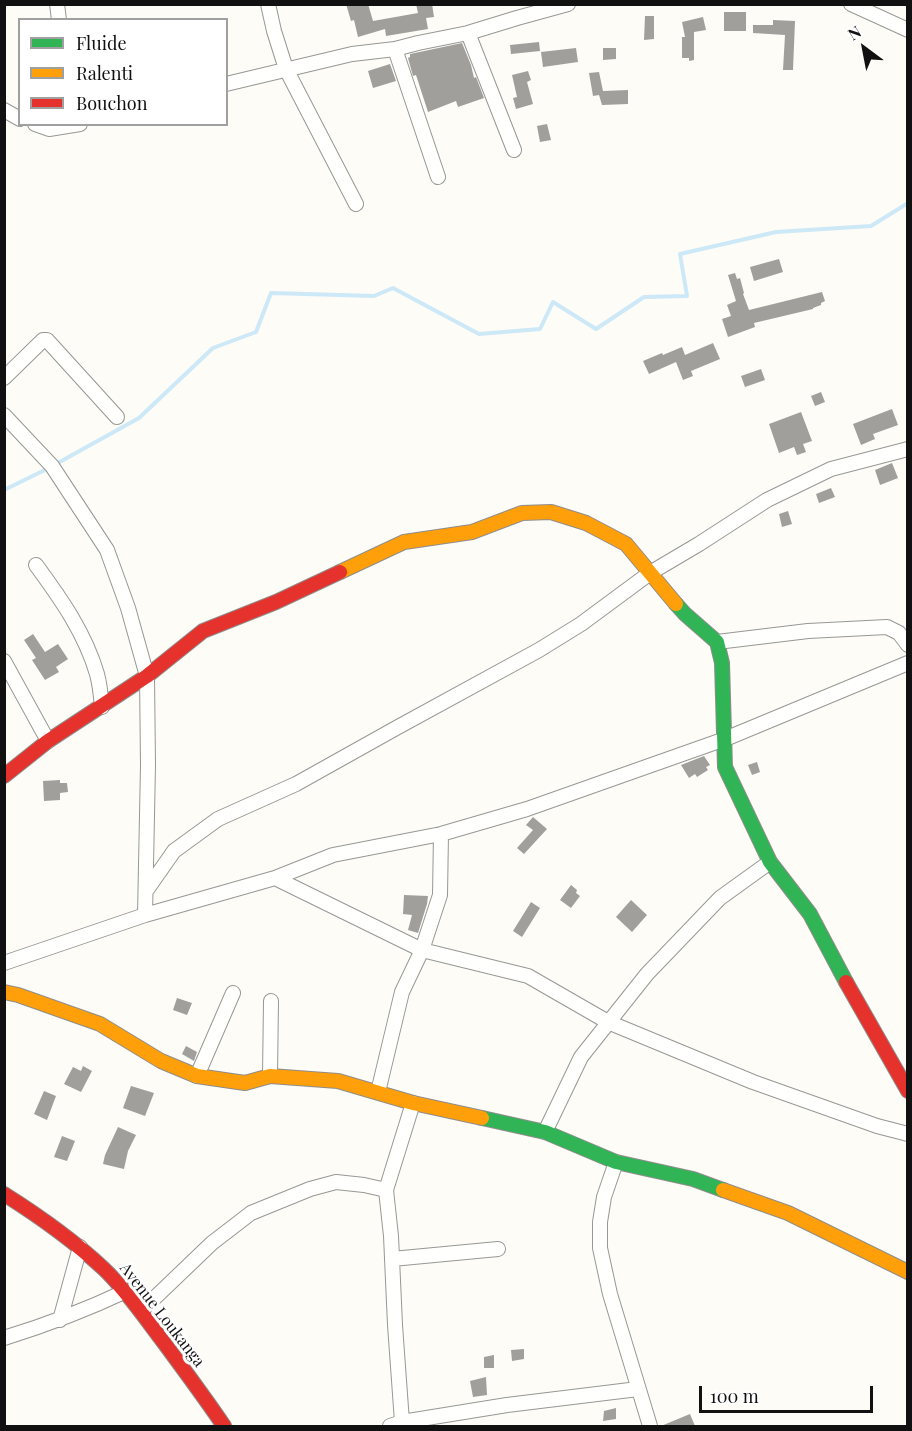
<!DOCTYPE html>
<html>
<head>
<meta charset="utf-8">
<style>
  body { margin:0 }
  #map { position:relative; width:912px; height:1431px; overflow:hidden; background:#fdfcf7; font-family:"Playfair Display",serif }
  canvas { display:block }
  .frame { position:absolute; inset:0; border:6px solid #111; pointer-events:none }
  .legend { position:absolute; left:18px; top:18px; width:210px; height:108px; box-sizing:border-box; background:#fff; border:2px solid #a0a0a0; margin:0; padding:8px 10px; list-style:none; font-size:18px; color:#111 }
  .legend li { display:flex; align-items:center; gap:12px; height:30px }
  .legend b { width:30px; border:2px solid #a0a0a0 }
  .north { position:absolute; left:834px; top:18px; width:60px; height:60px; -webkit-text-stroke:4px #fff; paint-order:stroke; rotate:328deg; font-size:16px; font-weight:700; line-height:24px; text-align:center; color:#111 }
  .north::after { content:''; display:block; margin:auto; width:21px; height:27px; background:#111; clip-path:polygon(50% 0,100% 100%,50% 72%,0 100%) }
  .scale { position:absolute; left:699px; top:1386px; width:174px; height:27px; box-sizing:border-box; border:3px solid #111; border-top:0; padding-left:8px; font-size:18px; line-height:21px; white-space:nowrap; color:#111; -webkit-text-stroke:4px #fff; paint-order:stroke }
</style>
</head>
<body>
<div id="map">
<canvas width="912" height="1431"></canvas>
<div class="frame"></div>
<ul class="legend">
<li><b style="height:8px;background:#30b455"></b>Fluide</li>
<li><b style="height:8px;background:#ff9f0a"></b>Ralenti</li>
<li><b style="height:8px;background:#e5322d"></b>Bouchon</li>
</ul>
<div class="north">N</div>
<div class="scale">100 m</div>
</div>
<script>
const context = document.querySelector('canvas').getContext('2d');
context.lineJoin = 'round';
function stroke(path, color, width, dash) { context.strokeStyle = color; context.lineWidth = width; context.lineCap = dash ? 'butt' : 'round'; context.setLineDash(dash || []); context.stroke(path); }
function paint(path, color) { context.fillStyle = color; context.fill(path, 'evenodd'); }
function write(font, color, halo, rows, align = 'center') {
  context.font = font + ' "Playfair Display",serif'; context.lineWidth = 6; context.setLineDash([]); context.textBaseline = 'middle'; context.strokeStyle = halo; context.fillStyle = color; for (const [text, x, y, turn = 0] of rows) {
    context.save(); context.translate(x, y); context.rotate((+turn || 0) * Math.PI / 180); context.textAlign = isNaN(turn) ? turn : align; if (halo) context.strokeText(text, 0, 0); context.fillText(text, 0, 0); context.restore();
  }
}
stroke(new Path2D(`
  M56 464 139 418 213 348 256 332 271 293 374 296 393 288 479 334 540 329 553 302 596 329 644 297 687 296 680 254 776 232 871 226 908 203
  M4 490 49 468`), '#cde8f7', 4);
paint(new Path2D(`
  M346 4H368L373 21 418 13 416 4H432L434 17 426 18 428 29 386 36 385 29 358 37 354 20 351 21Z
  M724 12H746V31H724Z
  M645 16H654V39L644 40Z
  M703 17 706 30 694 32V60L689 61V58H682V37H685L682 22Z
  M773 20 795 21 793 70H783L785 35 753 33V25H773Z
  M539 42 540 51 511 54 510 45Z
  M462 43 471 65 474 78 476 77 484 98 458 107 456 101 428 112 416 75 413 76 408 58 410 57V54Z
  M576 48 578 62 543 67 541 52Z
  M603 48H616V59L603 60Z
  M390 64 396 81 373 88 368 71Z
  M528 71 531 80 527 82 533 104 516 109 513 98 517 97 512 75Z
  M599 72 603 91 628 90V104L602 105 599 95 593 96 589 73Z
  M547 124 551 140 540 142 537 126Z
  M779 259 783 272 754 281 750 267Z
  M735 273 737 279 740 278 744 293 743 294 749 310 822 292 825 301 821 303V305L813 308V309L754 323 755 327 728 337 722 319 731 316 727 305 736 301 728 275Z
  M713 343 720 359 691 371 693 376 683 380 676 362 649 374 643 361 662 353 663 355 682 347 685 355Z
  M761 369 765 380 745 387 741 376Z
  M821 392 825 402 815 406 811 396Z
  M892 409 898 425 873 434 875 439 861 445 853 424Z
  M801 412 812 441 803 444 806 452 797 455 794 447 779 453 769 424Z
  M892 463 898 478 880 485 875 470Z
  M831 488 835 497 819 503 816 494Z
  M788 511 792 524 782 527 779 514Z
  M33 634 45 652 58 644 68 659 56 667 59 672 45 680 32 660 36 658 24 640Z
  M704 756 710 765 706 767 708 770 697 777 695 774 689 778 681 765Z
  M757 762 760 772 752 775 748 765Z
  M60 780V783H67L68 792 60 793V800L44 801 43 781Z
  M533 817 547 829 524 854 517 848 533 830 526 825Z
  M571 885 577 890 576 893 580 896 571 908 560 900Z
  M404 895 428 896 427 904 418 933 408 930 412 915 403 914Z
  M631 900 647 915 632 932 616 917Z
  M531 902 540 908 522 937 513 931Z
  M177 998 192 1003 187 1015 173 1010Z
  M186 1046 197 1052 194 1061 182 1054Z
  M83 1066 92 1071 81 1092 64 1084 73 1067 81 1071Z
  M131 1086 154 1093 145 1116 123 1108Z
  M44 1091 56 1096 47 1120 34 1114Z
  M118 1127 136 1135 128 1151 124 1169 103 1164 105 1155Z
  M62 1136 75 1141 67 1161 54 1157Z
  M524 1349V1359L512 1361 511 1350Z
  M494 1355V1368H484V1357Z
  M486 1377 487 1395 473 1397 470 1381Z
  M616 1408V1419L603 1421 604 1411Z
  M690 1414 695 1426H661Z`), '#a19f9c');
const street = new Path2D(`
  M57 4 59 20
  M268 4 274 31 286 69 356 204
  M851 4 908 30
  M468 33 514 150
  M395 49 438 177
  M226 84 352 54 395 49 418 43 468 33 517 18 568 4
  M4 110 20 119
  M35 124 49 129 80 124
  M4 378 43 340H47L117 417
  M4 415 52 466 107 550 128 608 147 676 148 765 145 915
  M36 565C61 599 85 633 97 674 100 685 101 696 102 707
  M717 642 808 631 887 627 899 633 908 645
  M4 661 48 741
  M275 878 422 950 528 976 608 1022 753 1082 877 1126 908 1134
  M146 891 174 851 218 819 296 784 398 727 539 650 581 624 650 573 699 544 767 500 831 469 908 449
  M4 963 145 915 275 878 333 855 441 834 527 809 725 739 908 663
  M197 1076 233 993
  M270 1076 271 1001
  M378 1092 402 992 422 950 440 895 441 834
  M545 1132 581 1057 647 974 720 898 770 862
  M616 1162 604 1197 600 1222V1248L610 1294 650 1426
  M392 1259 498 1249
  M141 1311 212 1243 251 1213 310 1189 336 1182 364 1185 386 1190
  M60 1320 80 1247
  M4 1338C46 1325 86 1310 126 1291
  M402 1422 507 1405 638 1389
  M390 1426 402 1422 395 1325 391 1236 386 1190 413 1103`);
const fast = new Path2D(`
  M676 604 685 614 717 642 722 663 725 767 770 862 810 914 846 982
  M482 1118 545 1132 616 1162 693 1179 723 1190`);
const slow = new Path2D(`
  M340 572 404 542 472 532 522 513 551 512 586 523 626 544 676 604
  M4 992 18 995 100 1024 161 1061 197 1076 245 1083 270 1076 338 1081 413 1103 482 1118
  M723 1190 788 1213 908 1272`);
const jam = new Path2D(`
  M4 776 48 741 147 676 203 631 276 602 340 572
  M846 982 908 1091
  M4 1194C39 1216 73 1240 104 1269 127 1291 145 1318 165 1344 185 1371 205 1398 224 1426`);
stroke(street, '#979795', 16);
stroke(fast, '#8e8d8b', 16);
stroke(slow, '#8e8d8b', 16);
stroke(jam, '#8e8d8b', 16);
stroke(street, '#fffffe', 14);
stroke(fast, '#30b455', 14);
stroke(slow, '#ff9f0a', 14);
stroke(jam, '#e5322d', 14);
write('16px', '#111', '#fff', [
  ["Avenue Loukanga",162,1315,52]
]);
</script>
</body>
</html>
